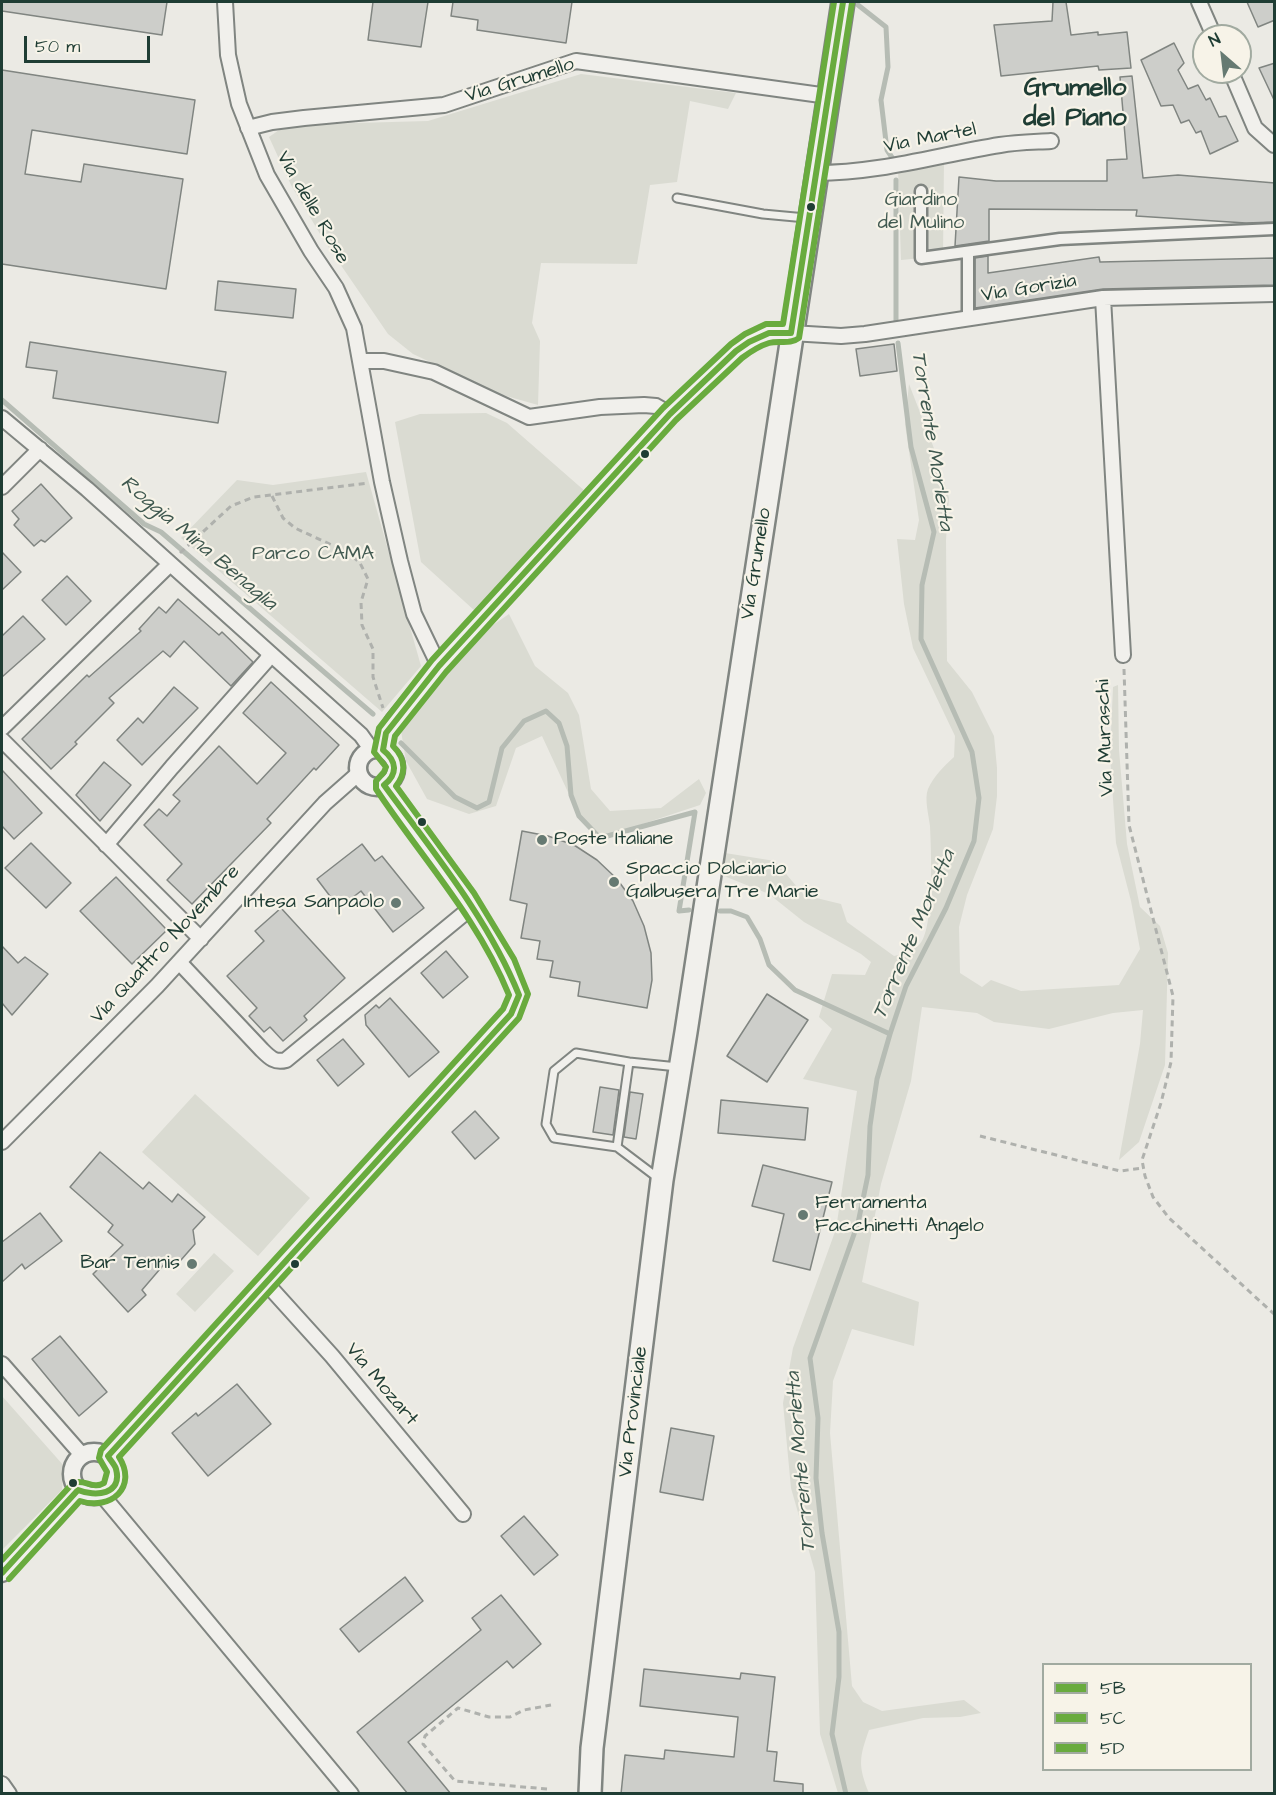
<!DOCTYPE html>
<html>
<head>
<meta charset="utf-8">
<style>
  body { margin:0 }
  #map { position:relative; width:1276px; height:1795px; overflow:hidden; background:#ebeae4; font-family:"Architects Daughter",sans-serif }
  canvas { display:block }
  .frame { position:absolute; inset:0; border:3px solid #1f3d34; pointer-events:none }
  .legend { position:absolute; left:1042px; top:1663px; width:210px; height:108px; box-sizing:border-box; background:#f7f3e8; border:2px solid #a1aaa0; margin:0; padding:8px 10px; list-style:none; font-size:18px; color:#1f3d34 }
  .legend li { display:flex; align-items:center; gap:12px; height:30px }
  .legend b { width:30px; border:2px solid #a1aaa0 }
  .north { position:absolute; left:1192px; top:24px; width:60px; height:60px; box-sizing:border-box; background:#f7f3e8; border:2px solid #a1aaa0; border-radius:50%; rotate:332deg; font-size:16px; font-weight:700; line-height:24px; text-align:center; color:#1f3d34 }
  .north::after { content:''; display:block; margin:auto; width:21px; height:27px; background:#667a72; clip-path:polygon(50% 0,100% 100%,50% 72%,0 100%) }
  .scale { position:absolute; left:24px; top:36px; width:126px; height:27px; box-sizing:border-box; border:3px solid #1f3d34; border-top:0; padding-left:8px; font-size:18px; line-height:21px; white-space:nowrap; color:#1f3d34; -webkit-text-stroke:4px #f7f3e8; paint-order:stroke }
</style>
</head>
<body>
<div id="map">
<canvas width="1276" height="1795"></canvas>
<div class="frame"></div>
<ul class="legend">
<li><b style="height:8px;background:#69ab3e"></b>5B</li>
<li><b style="height:8px;background:#69ab3e"></b>5C</li>
<li><b style="height:8px;background:#69ab3e"></b>5D</li>
</ul>
<div class="north">N</div>
<div class="scale">50 m</div>
</div>
<script>
const context = document.querySelector('canvas').getContext('2d');
context.lineJoin = 'round';
function paint(path, color) { context.fillStyle = color; context.fill(path, 'evenodd'); }
function stroke(path, color, width, dash) { context.strokeStyle = color; context.lineWidth = width; context.lineCap = dash ? 'butt' : 'round'; context.setLineDash(dash || []); context.stroke(path); }
function write(font, color, halo, rows, align = 'center') {
  context.font = font + ' "Architects Daughter",sans-serif'; context.lineWidth = 4.5; context.setLineDash([]); context.textBaseline = 'middle'; context.strokeStyle = halo; context.fillStyle = color; for (const [text, x, y, turn = 0] of rows) {
    context.save(); context.translate(x, y); context.rotate((+turn || 0) * Math.PI / 180); context.textAlign = isNaN(turn) ? turn : align; if (halo) context.strokeText(text, 0, 0); context.fillText(text, 0, 0); context.restore();
  }
}
paint(new Path2D(`
  M581 74 736 93 728 109 690 101 677 182 650 185 637 264 541 263 532 323 540 341 538 405 485 390 456 374 413 354 388 334 323 239 291 185 269 137 279 130 319 124 428 121Z
  M944 160 943 256 901 260 898 169Z
  M909 384 935 451 949 498 946 540 947 661 972 692 994 736 997 768V796L993 829 967 895 959 927 960 973 982 987 991 980 1021 991 1119 985 1140 949 1131 901 1116 843 1110 756 1113 687 1118 685 1119 750 1127 844 1140 907 1160 926 1168 953 1165 1065 1139 1142 1119 1160 1140 1044 1143 1010 1113 1013 1049 1029 994 1022 977 1013 922 1007 911 1081 881 1184 862 1282 919 1302 914 1346 852 1329 833 1381 830 1433 852 1686 863 1702 882 1711 964 1700 981 1713 960 1717 923 1718 869 1730C859 1758 858 1766 869 1793H838L820 1734 815 1572 791 1488 783 1403 793 1348 836 1229 857 1091 803 1079 832 1029 819 1017 832 974 865 975 871 962 861 954 804 922 769 894 724 876 725 853 775 861 804 895 841 904 847 922 894 956C902 954 913 951 919 945 935 930 931 849 930 826 929 816 924 799 928 789 934 776 944 766 954 757L955 736 913 648 904 604 897 539 915 540 919 520 905 424Z
  M486 413 507 423 586 492 475 611 421 562 395 422 420 414Z
  M366 472 421 666 382 712 181 538 237 480 273 485Z
  M509 614 535 666 568 693 579 715 591 789 610 811 661 808 699 779 706 793 700 805 600 838 579 816 542 736 516 748 496 806 469 814 427 799 406 761 400 725 487 629Z
  M195 1094 310 1198 258 1256 142 1152Z
  M214 1253 234 1271 195 1312 176 1294Z
  M2 1396 64 1466 62 1490 2 1550Z`), '#dadbd2');
stroke(new Path2D(`
  M858 5 886 27 888 67 881 100 887 150 895 162
  M896 180V321
  M2 400 144 524 161 532 373 714
  M401 743 455 797 477 808 489 802 502 748 524 721 546 711 559 723 567 746 571 795 579 816 600 838 695 812 679 911 689 910
  M720 911H731L747 917 760 939 769 965 795 990 890 1034
  M846 1794 832 1734 839 1677V1632L822 1533 816 1478 818 1418 810 1358 858 1223 868 1175 870 1126 877 1079 890 1034 906 986 946 908 974 841 979 798 972 752 921 639 922 585 934 532 911 447 898 343`), '#b6bcb4', 5);
const building = new Path2D(`
  M2 2H167L162 35 2 11Z
  M373 2H428L421 47 368 40Z
  M453 2H572L566 43 477 30 478 20 451 16Z
  M1053 2H1066L1071 35 1098 32V35L1127 32 1131 68 1099 70 1098 66 1001 76 994 25 1052 21Z
  M1247 2H1275V20L1258 27Z
  M1174 43 1184 63 1178 70 1188 89 1198 85 1206 100 1210 98 1219 117 1226 116 1238 141 1210 154 1201 131 1196 133 1189 120 1181 123 1173 105 1161 106 1141 60Z
  M1275 63V102L1259 68Z
  M2 70 195 100 187 154 32 130 25 174 81 182 84 164 183 179 166 289 2 264Z
  M1132 76 1143 178 1178 175 1275 183V222L1246 223 1136 216 1137 210 989 209V241L955 246 959 177 996 181H1107V160L1127 159 1120 77Z
  M988 256V273L1099 257 1100 262 1275 258V285L1103 289 975 308V258Z
  M218 281 296 289 293 318 215 310Z
  M30 342 226 372 218 423 53 398 57 371 26 367Z
  M894 344 897 371 860 376 856 349Z
  M41 484 72 518 45 542 41 540 34 546 14 525 19 519 12 511Z
  M2 552 21 572 2 590Z
  M67 576 91 601 66 625 42 600Z
  M178 599 219 635 222 632 253 662 231 686 184 641 170 657 163 651 109 698 114 703 75 742 77 744 51 769 22 739 87 675 89 677 141 631 139 629 159 607 166 613Z
  M23 616 45 639 2 677V636Z
  M271 682 339 745 316 770 314 768 267 819 271 823 192 904 167 880 182 864 144 825 159 809 167 816 180 801 173 795 219 746 257 784 286 753 243 713Z
  M174 687 198 708 142 765 117 740 138 718 143 723Z
  M104 762 131 785 100 821 76 795Z
  M2 770 42 813 14 839 2 826Z
  M522 831 548 836 574 845 597 860 617 879 633 901 644 926 651 953 652 980 647 1008 578 996 580 982 550 977 553 961 537 959 540 941 521 938 527 904 510 900Z
  M31 843 71 883 46 908 5 868Z
  M362 844 375 861 382 856 424 908 393 932 361 891 339 908 317 879Z
  M116 877 167 930 132 964 80 911Z
  M281 908 345 978 304 1016 307 1020 283 1041 270 1027 264 1032 249 1016 257 1008 227 976 264 941 255 931Z
  M2 946 18 963 25 957 48 974 12 1015 2 1003Z
  M446 951 468 977 443 998 421 973Z
  M767 994 808 1020 767 1082 727 1056Z
  M390 998 439 1052 409 1077 366 1025 365 1015 376 1005 379 1008Z
  M343 1039 364 1064 338 1086 317 1060Z
  M600 1087 619 1090 613 1135 593 1132Z
  M630 1092 643 1094 636 1139 624 1137Z
  M721 1100 808 1108 805 1140 718 1133Z
  M475 1111 499 1138 475 1159 452 1132Z
  M100 1152 143 1189 149 1182 172 1202 178 1194 205 1217 193 1230 195 1244 181 1260 166 1262 142 1290 146 1295 128 1312 93 1274 123 1245 108 1232 113 1225 70 1187Z
  M763 1165 832 1182 810 1270 773 1261 784 1214 752 1206Z
  M40 1213 62 1241 25 1269 22 1264 2 1282V1242Z
  M60 1336 107 1392 79 1416 32 1359Z
  M237 1384 271 1424 208 1476 172 1433 196 1413 198 1416Z
  M671 1428 714 1436 703 1500 660 1492Z
  M524 1516 558 1555 534 1575 501 1536Z
  M405 1577 423 1601 359 1652 340 1629Z
  M501 1595 541 1644 513 1668 507 1661 408 1742 451 1794H408L357 1732 481 1630 472 1618Z
  M644 1669 740 1679 741 1673 775 1677 767 1751 777 1752 774 1781 803 1784V1794H621L625 1755 664 1759 665 1750 734 1757 738 1717 640 1706Z`);
paint(building, '#cdceca');
stroke(building, '#808581', 1.5);
const service = new Path2D(`
  M677 198 763 214 806 218
  M617 1147 554 1138 546 1124 554 1071 576 1053 629 1062
  M658 1178 617 1147 629 1062 678 1067`);
const pedestrian = new Path2D(`
  M921 191V258L1060 239 1274 229
  M968 252V319`);
const minor = new Path2D(`
  M225 2 228 55 234 82 239 104 267 175 311 251 336 288 354 328 382 482 400 561 414 614 439 666
  M1199 2 1214 36
  M1231 72 1255 128 1274 145
  M248 128 272 122 304 118 444 105 576 61 828 96
  M816 173C880 173 938 155 1000 145 1017 142 1034 142 1051 141
  M1103 298 1123 655
  M791 333 841 336 865 334 1103 298 1274 294
  M361 361H384L434 372 529 417 600 407 644 405 656 406 670 414
  M2 418 87 489 361 735 371 749
  M2 487 40 449
  M2 728 169 565
  M2 740 201 939
  M106 845 172 767 266 661 270 654
  M179 962 262 1050C270 1058 275 1063 286 1060L472 907
  M2 1142 157 986 325 803 359 773
  M266 1283 332 1356 463 1514
  M2 1364 82 1455
  M102 1495 351 1794
  M2 1784 9 1794`);
const tertiary = new Path2D(`
  M358 768a19 19 0 1 1 38 0a19 19 0 1 1-38 0Z
  M383 750 386 733 394 721 439 666 670 414 736 351 749 342 769 333H791
  M72 1474a22 22 0 1 1 44 0a22 22 0 1 1-44 0Z
  M108 1456 511 1014 519 995 506 963 466 898 384 785
  M2 1573 78 1490`);
const primary = new Path2D(`
  M590 1794 592 1748 662 1180 686 1032 843 2`);
stroke(service, '#808581', 11);
stroke(pedestrian, '#808581', 15);
stroke(minor, '#808581', 18);
stroke(tertiary, '#808581', 21);
stroke(primary, '#808581', 26);
stroke(new Path2D(`
  M272 496 283 518 295 528 349 553 360 563 368 579 361 602 362 625 373 649V677L383 708
  M180 553 231 506 254 497 369 483
  M1124 669 1129 825 1173 996 1171 1062 1161 1103 1142 1160 1145 1176 1153 1197 1169 1218 1274 1314
  M980 1136 1120 1171 1143 1168
  M547 1789 455 1781 423 1744 425 1736 458 1708 489 1717H510L524 1710 551 1705`), '#afb1ad', 3, [6, 4.5]);
stroke(service, '#f1f0ec', 7);
stroke(pedestrian, '#f1f0ec', 10);
stroke(minor, '#f1f0ec', 14);
stroke(tertiary, '#f1f0ec', 16);
stroke(primary, '#f1f0ec', 21);
stroke(new Path2D(`
  M2 1573 78 1490C95 1497 123 1495 116 1469 115 1465 110 1460 108 1456L511 1014 519 995C488 918 433 852 384 785 398 774 397 761 383 750L386 733 439 666 670 414 736 351 749 342 769 333H791L843 2`), '#69ab3e', 6);
stroke(new Path2D(`
  M9 1579 80 1501C111 1511 138 1487 119 1457L519 1018 528 994 514 959 474 893 396 786C407 772 405 758 393 746L395 736 446 672 676 420 742 358C750 352 759 346 769 343 779 340 790 345 799 338L852 3`), '#69ab3e', 6);
stroke(new Path2D(`
  M2 1560 73 1483C84 1478 93 1490 104 1483L107 1472 99 1458 101 1450 503 1009 509 995C478 918 421 857 376 789V781L384 772 386 767 374 752 379 728 432 660 663 408 731 344 745 334 766 324H783L834 2`), '#69ab3e', 6);
for (const [x, y, r, color] of [
  [811,207,5,"#1f3d34"],
  [645,454,5,"#1f3d34"],
  [422,822,5,"#1f3d34"],
  [542,840,6,"#667a72"],
  [614,882,6,"#667a72"],
  [396,903,6,"#667a72"],
  [803,1215,6,"#667a72"],
  [192,1264,6,"#667a72"],
  [295,1264,5,"#1f3d34"],
  [73,1483,5,"#1f3d34"]
]) { const dot = new Path2D(); dot.arc(x, y, r, 0, 2 * Math.PI); context.fillStyle = color; context.fill(dot); stroke(dot, '#f7f3e8', 2); }
write('20px', '#1f3d34', '#f7f3e8', [
  ["Via Grumello",520,81,-17],
  ["Via Martel",930,139,-11],
  ["Via delle Rose",312,208,60],
  ["Via Gorizia",1029,289,-9],
  ["Via Grumello",757,564,-81],
  ["Via Muraschi",1106,738,-92],
  ["Via Quattro Novembre",166,945,-47],
  ["Via Mozart",381,1385,50],
  ["Via Provinciale",634,1412,-83]
]);
write('20px', '#425a51', '#f7f3e8', [
  ["Giardino",921,201],
  ["del Mulino",921,224],
  ["Parco CAMA",313,555]
]);
write('20px', '#1f3d34', '#f7f3e8', [
  ["Poste Italiane",554,840],
  ["Spaccio Dolciario",626,870],
  ["Galbusera Tre Marie",626,893],
  ["Intesa Sanpaolo",384,903,"right"],
  ["Ferramenta",815,1204],
  ["Facchinetti Angelo",815,1227],
  ["Bar Tennis",180,1264,"right"]
], 'left');
write('italic 21px', '#3f584f', '#f7f3e8', [
  ["Torrente Morletta",931,441,81],
  ["Roggia Mina Benaglia",198,544,40],
  ["Torrente Morletta",915,935,-67],
  ["Torrente Morletta",802,1462,-95]
]);
write('bold 26px', '#1f3d34', '#f7f3e8', [
  ["Grumello",1075,90],
  ["del Piano",1075,120]
]);
</script>
</body>
</html>
